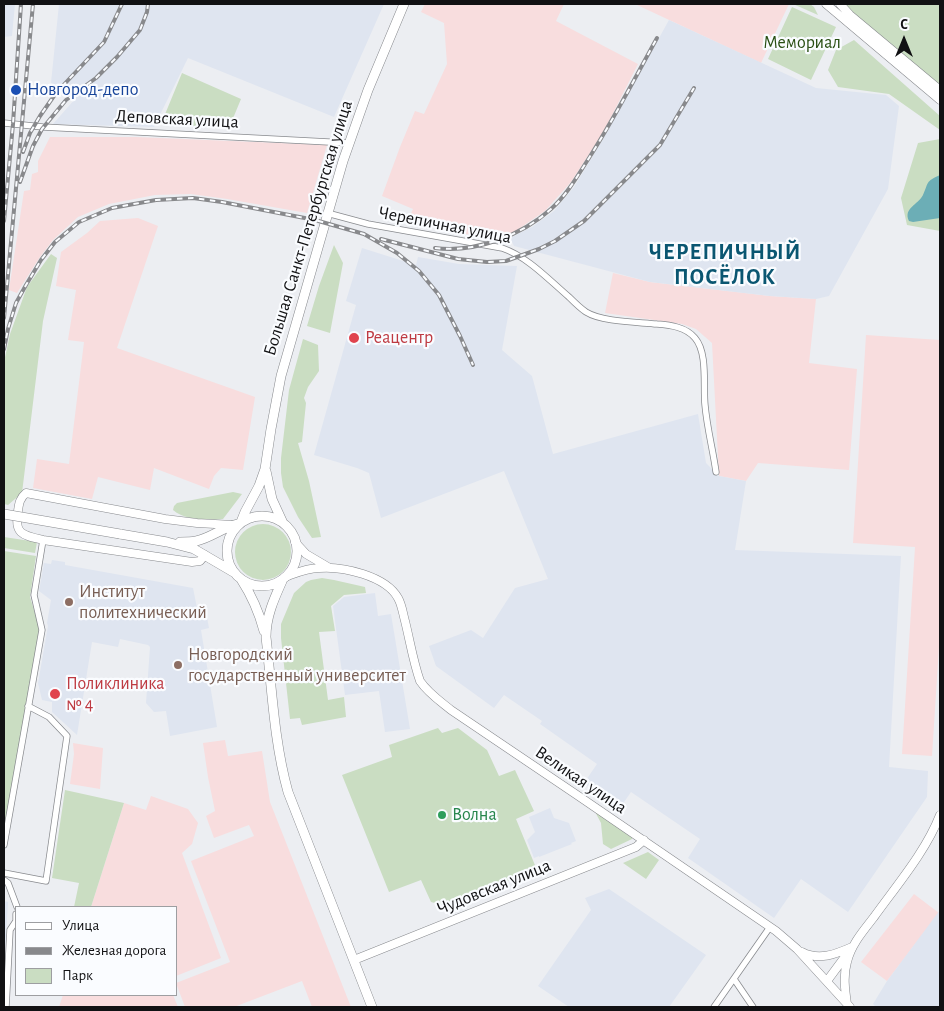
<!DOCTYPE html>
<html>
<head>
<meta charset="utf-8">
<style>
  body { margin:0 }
  #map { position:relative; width:944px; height:1011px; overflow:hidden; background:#eceef2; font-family:"Alegreya Sans",sans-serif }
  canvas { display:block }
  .frame { position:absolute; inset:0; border:5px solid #111113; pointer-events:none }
  .legend { position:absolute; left:15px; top:906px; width:162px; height:90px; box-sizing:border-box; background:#fafcff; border:1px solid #9d9ea1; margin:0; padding:6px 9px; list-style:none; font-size:15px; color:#111113 }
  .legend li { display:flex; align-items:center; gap:10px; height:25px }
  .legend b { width:25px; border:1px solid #9d9ea1 }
  .north { position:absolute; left:879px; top:15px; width:50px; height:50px; -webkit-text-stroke:4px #fafcff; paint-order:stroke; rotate:0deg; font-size:14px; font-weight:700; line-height:20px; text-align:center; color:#111113 }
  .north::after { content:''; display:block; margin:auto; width:18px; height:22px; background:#111113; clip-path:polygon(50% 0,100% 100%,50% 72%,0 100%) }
</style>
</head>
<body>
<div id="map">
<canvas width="944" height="1011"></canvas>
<div class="frame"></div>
<ul class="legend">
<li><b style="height:6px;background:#fff"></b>Улица</li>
<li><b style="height:6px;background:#88898c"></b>Железная дорога</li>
<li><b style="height:14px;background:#caddc2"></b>Парк</li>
</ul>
<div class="north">С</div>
</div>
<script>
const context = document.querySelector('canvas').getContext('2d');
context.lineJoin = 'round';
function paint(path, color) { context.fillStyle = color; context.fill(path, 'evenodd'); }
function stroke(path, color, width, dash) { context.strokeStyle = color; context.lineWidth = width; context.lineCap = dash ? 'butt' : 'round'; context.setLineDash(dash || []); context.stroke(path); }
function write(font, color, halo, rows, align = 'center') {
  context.font = font + ' "Alegreya Sans",sans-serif'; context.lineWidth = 4.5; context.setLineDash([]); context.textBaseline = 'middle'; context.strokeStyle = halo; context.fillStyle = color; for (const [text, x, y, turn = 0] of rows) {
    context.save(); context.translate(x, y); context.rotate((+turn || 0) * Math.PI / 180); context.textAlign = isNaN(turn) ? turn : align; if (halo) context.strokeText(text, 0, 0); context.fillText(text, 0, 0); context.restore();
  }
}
paint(new Path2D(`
  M425 4H564L556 21 638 64 604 131 571 182 545 211 501 241 407 222 413 209 382 196 400 147 415 111 424 114 447 64 444 23 421 12Z
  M635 4H789L761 63Z
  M50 137H136L327 145 307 213 227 199 191 194 155 195 109 204 78 217 53 240 40 257 17 293 9 290 24 191 30 190 32 174 38 172V161Z
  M138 218 158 226 117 348 255 397 243 470 221 468 214 476 209 489 154 468 150 490 98 477 92 499 33 488 37 459 69 464 84 342 68 340 76 290 56 286 61 252 87 233 100 221Z
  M613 273 650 282 770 296 816 299 809 363 857 369 849 470 758 463 746 481 719 476 712 343 696 329 682 324 605 313Z
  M866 335 940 340V631L932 756 902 754 915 547 853 543Z
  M225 740 228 756 262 751 270 802 351 1007H312L302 981 234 1007H185L176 983 230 962 191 861 254 836 249 825 214 838 206 816 215 811 208 777 203 743Z
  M73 743 103 748 100 789 70 784 74 754Z
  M151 796 188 809 198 823 192 844 182 853 221 958 176 976V907H91L124 803 146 810Z
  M914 894 939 913 887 981 861 962Z
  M63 995H173L178 1007H59Z`), '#f8ddde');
paint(new Path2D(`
  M4 4H15L12 36 4 37Z
  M59 4H384L334 117 188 58 154 127 53 124 75 99 51 83Z
  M669 20 816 88 886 95 899 106 888 189 829 296 816 299 770 296 650 282 514 246 510 238 532 227 554 211 574 187 602 141Z
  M362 248 416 265 418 257 459 264 517 266 502 350 532 376 553 454 698 414 706 463 719 476 746 481 735 550 901 556 889 767 928 771 927 797 848 912 801 879 774 918 688 858 700 839 631 792 620 808 584 783 597 764 540 724 542 721 504 695 494 708 436 666 429 646 471 630 483 638 515 588 548 579 504 471 381 518 369 473 357 468 314 455 356 305 346 301Z
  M52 560 65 562V565L193 588 198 613 206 612 209 628 201 630 217 727 170 736 166 711 154 712 146 703 150 647 148 645 120 639 118 647 92 642 77 735 52 712V702L42 700 38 683 48 626 47 623 51 600 39 591 44 563 51 564Z
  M375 593 378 616 391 614 410 729 385 732 379 691 345 695 333 606 344 597Z
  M550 808 554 818 569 823 576 841 571 843 572 844 539 857V856L534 858 527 840 535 832 529 817Z
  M609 889 706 955 669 1007H569L538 986 591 910 585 898Z
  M4 901 8 902 4 970Z
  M940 910V1007H876L873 1004 887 981Z`), '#dfe5f0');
paint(new Path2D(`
  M793 4H810L814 7 818 15Z
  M843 4H940V86L852 14Z
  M792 7 836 27 811 80 768 59Z
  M854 40 940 116V130L889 94 838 87 828 70 836 50Z
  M182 73 241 99 229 128 161 124Z
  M940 139V231L907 225 901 198 918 143Z
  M334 245 343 263 330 333 307 326 319 286Z
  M51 254 57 258 43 321 22 493 8 505 4 504V362L10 334 27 287Z
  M303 339 318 345 319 371 308 387 304 398 306 403 302 442 298 443 309 481 321 537 312 538 298 517 283 487 281 473V458L289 390Z
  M233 492 242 494 223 519C207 520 186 521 173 510L174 506 177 503Z
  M235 552a28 28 0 1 1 56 0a28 28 0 1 1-56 0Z
  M4 537 37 542 35 553 4 548Z
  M4 551 36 556 30 597 40 630 4 829Z
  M322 578 334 580 365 587 366 593 344 595 331 606 335 631 319 632 328 700 344 697 346 717 302 725 300 718 290 719 281 638V624L294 593 306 582 311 580Z
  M438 728 442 733 458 728 487 750 499 776 515 770 534 811 516 819 539 875 521 882 517 877 446 906 431 902 421 880 389 892 342 775 392 757 389 745Z
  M65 790 124 803 91 907H74L79 883 52 878Z
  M593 808 632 837V839L611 849 603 844 601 823Z
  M648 852 659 860 646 879 623 863Z`), '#caddc2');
paint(new Path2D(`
  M940 175V218L913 222 909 221C903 208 918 205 923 195 929 182 925 182 940 175Z`), '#6caeb6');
const street = new Path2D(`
  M4 123 43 127 348 143
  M327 213 368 224 502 248C528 257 548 279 569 297 574 302 580 308 586 312 602 322 637 322 657 324 670 325 686 327 695 338 708 353 703 386 705 405 707 428 713 450 716 472
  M4 845 42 630 34 595 43 540
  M4 873 46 881 67 736 49 717 28 706
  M4 880 8 883 17 907
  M734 979 753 1007
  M6 1007 10 930 16 921V914
  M714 1007 770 927`);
const secondary = new Path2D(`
  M826 4 940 100
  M840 4 850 15 940 90
  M295 542 306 554 328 567
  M205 555 200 561 192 562 43 540C22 535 14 534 18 511 19 503 20 498 26 493L165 519 197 523 233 525
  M285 577C296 573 307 568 319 568 343 566 386 576 398 598 402 605 403 614 405 621 410 641 413 661 420 681 428 693 440 701 451 710L577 795 776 931 797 949 850 1007
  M802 952C819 961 836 954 852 947
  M354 960 636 847 644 840
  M827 981 847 954
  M847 1004C845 990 843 976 847 962 851 945 863 931 874 917 897 885 926 851 940 815`);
const primary = new Path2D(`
  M266 471 272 499 283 523
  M227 551a35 35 0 1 1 70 0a35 35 0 1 1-70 0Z
  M241 522 245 512 259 486 265 469 271 429 281 376 343 161 368 90 404 4
  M120 534 167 542 194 549 235 573
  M180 542C186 542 191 542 196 541 211 538 223 527 238 524
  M241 579C252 596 259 612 264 631
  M283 579C274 599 266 616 266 637 272 689 274 742 288 792L372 1007`);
stroke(street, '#888a8e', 7);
stroke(secondary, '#888a8e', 9);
stroke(primary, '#888a8e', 10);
stroke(street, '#fff', 5.5);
stroke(secondary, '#fff', 8);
stroke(primary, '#fff', 9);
const rail = new Path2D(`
  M23 152 30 133 40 116 56 93 104 42 122 4
  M20 182 33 146 42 129 66 100 96 78 117 57 140 30 147 12 148 4
  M4 221 13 124 21 4
  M381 239 458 259 487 262 506 261 539 249 555 241 584 221 660 145 694 88
  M435 248C475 253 521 236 551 209 567 195 578 175 589 158 614 119 635 78 657 38
  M4 318 33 4
  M4 349 8 329 16 303 26 285 41 260 55 242 79 222 112 208 156 200 193 198 222 202 315 220 364 234 397 253 419 271 439 295 460 336 473 365`);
stroke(rail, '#88898c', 4);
stroke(rail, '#fafcff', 2, [5.5]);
const primaryBridge = new Path2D(`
  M4 514 120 534`);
stroke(primaryBridge, '#888a8e', 10, []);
stroke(primaryBridge, '#fff', 9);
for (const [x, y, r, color] of [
  [16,90,6,"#1a4fb4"],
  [354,338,6,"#e0444e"],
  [69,602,5,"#8d6e63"],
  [178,665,5,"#8d6e63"],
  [55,694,6,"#e0444e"],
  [442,815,5,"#2e9e5b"]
]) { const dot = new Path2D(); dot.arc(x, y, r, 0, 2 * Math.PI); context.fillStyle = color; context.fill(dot); stroke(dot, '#fafcff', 2); }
write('18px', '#284e12', '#fafcff', [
  ["Мемориал",802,43]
]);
write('18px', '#164399', '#fafcff', [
  ["Новгород-депо",27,90]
], 'left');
write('18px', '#111113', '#fafcff', [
  ["Деповская улица",177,119,3],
  ["Черепичная улица",445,225,11],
  ["Большая Санкт-Петербургская улица",308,228,-73],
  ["Великая улица",581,780,34],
  ["Чудовская улица",494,887,-22]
]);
write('18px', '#be3a42', '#fafcff', [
  ["Реацентр",365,338],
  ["Поликлиника",66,684],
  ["№ 4",66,705]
], 'left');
write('18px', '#785e54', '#fafcff', [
  ["Институт",79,592],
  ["политехнический",79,613],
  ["Новгородский",188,655],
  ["государственный университет",188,676]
], 'left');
write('18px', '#27864d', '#fafcff', [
  ["Волна",452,815]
], 'left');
context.letterSpacing = '1px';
write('bold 22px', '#0a5671', '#fafcff', [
  ["ЧЕРЕПИЧНЫЙ",725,252],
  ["ПОСЁЛОК",725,277]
]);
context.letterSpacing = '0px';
</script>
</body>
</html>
